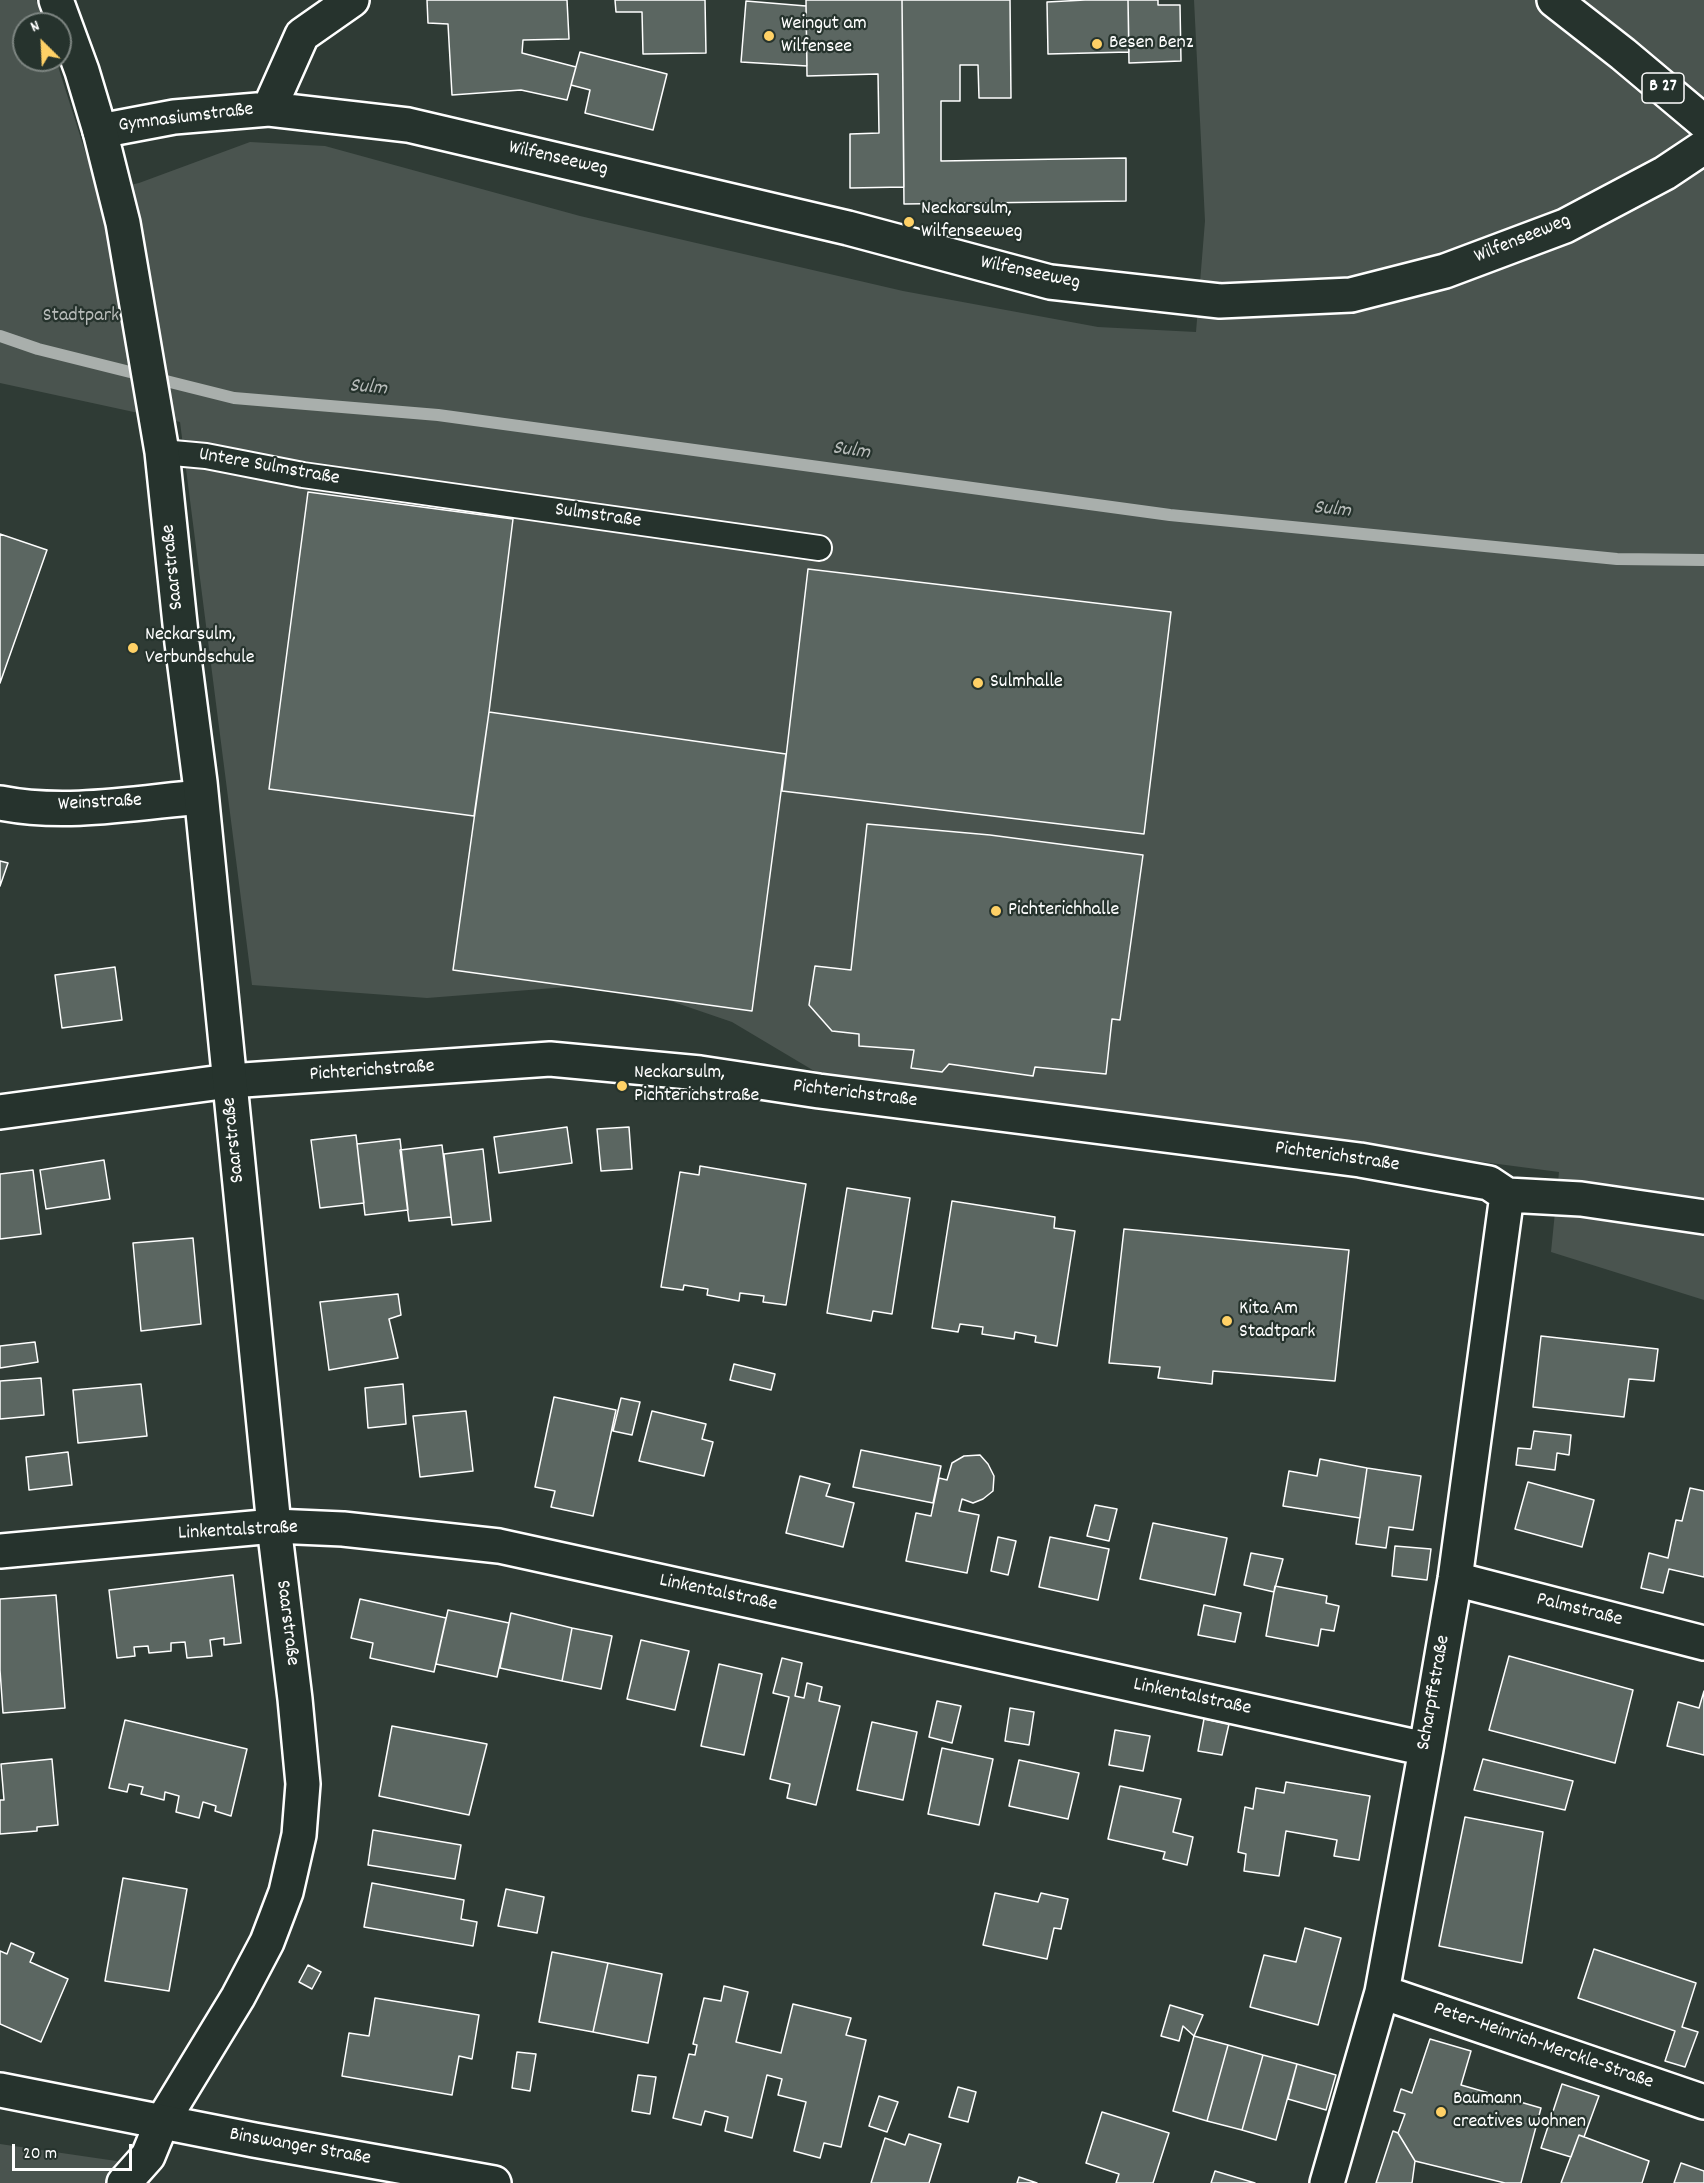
<!DOCTYPE html>
<html>
<head>
<meta charset="utf-8">
<style>
  body { margin:0 }
  #map { position:relative; width:1704px; height:2183px; overflow:hidden; background:#2f3b35; font-family:Dekko,sans-serif }
  canvas { display:block }
  .north { position:absolute; left:12px; top:12px; width:60px; height:60px; box-sizing:border-box; background:#26332d; border:2px solid #7d8581; border-radius:50%; rotate:336deg; font-size:16px; font-weight:700; line-height:24px; text-align:center; color:#fff }
  .north::after { content:''; display:block; margin:auto; width:21px; height:27px; background:#ffd166; clip-path:polygon(50% 0,100% 100%,50% 72%,0 100%) }
  .scale { position:absolute; left:12px; top:2144px; width:120px; height:27px; box-sizing:border-box; border:3px solid #fff; border-top:0; padding-left:8px; font-size:18px; line-height:21px; white-space:nowrap; color:#fff; -webkit-text-stroke:4px #26332d; paint-order:stroke }
</style>
</head>
<body>
<div id="map">
<canvas width="1704" height="2183"></canvas>
<div class="north">N</div>
<div class="scale">20 m</div>
</div>
<script>
const context = document.querySelector('canvas').getContext('2d');
context.lineJoin = 'round';
function paint(path, color) { context.fillStyle = color; context.fill(path, 'evenodd'); }
function stroke(path, color, width, dash) { context.strokeStyle = color; context.lineWidth = width; context.lineCap = dash ? 'butt' : 'round'; context.setLineDash(dash || []); context.stroke(path); }
function write(font, color, halo, rows, align = 'center') {
  context.font = font + ' Dekko,sans-serif'; context.lineWidth = 4.5; context.setLineDash([]); context.textBaseline = 'middle'; context.strokeStyle = halo; context.fillStyle = color; for (const [text, x, y, turn = 0] of rows) {
    context.save(); context.translate(x, y); context.rotate((+turn || 0) * Math.PI / 180); context.textAlign = isNaN(turn) ? turn : align; if (halo) context.strokeText(text, 0, 0); context.fillText(text, 0, 0); context.restore();
  }
}
paint(new Path2D(`
  M0 0H36L45 24H24V60H56L98 192 139 183 250 142 325 146 580 216 903 291 1098 327 1196 332 1205 221 1194 0H1704V1300L1551 1252 1559 1172 821 1075 732 1022 618 983 427 998 252 985 180 422 0 383Z
  M0 2144 130 2163 106 2183H0Z`), '#4a544f');
stroke(new Path2D(`
  M0 336 38 349 234 398 438 415 1170 515 1617 559 1704 560`), '#a9afac', 12);
const building = new Path2D(`
  M427 0H567L569 39 523 40 522 53 576 67 567 100 521 90 452 95 448 24 428 23Z
  M615 0H705L706 53 643 54 642 12H616Z
  M806 0H902L904 187 850 188V134L879 133 878 74 807 76Z
  M902 0H1010L1011 98H979L978 65H960V101H941V161L1126 158V201L904 204Z
  M1085 0H1128L1129 52 1048 54 1047 2Z
  M1128 0H1158V5H1180L1181 61 1129 63Z
  M746 1 806 6 807 66 741 62Z
  M580 52 667 74 653 130 585 113 590 90 571 85Z
  M308 492 513 519 489 712 474 816 269 789Z
  M0 534 47 550 0 683Z
  M808 569 1171 612 1144 834 782 791Z
  M489 712 786 754 752 1011 453 970Z
  M867 824 990 835 1143 855 1120 1020 1112 1019 1106 1074 1035 1067 1033 1076 949 1064 942 1072 911 1068 914 1050 859 1046V1034L832 1031 809 1005 815 966 851 970Z
  M0 861 8 863 0 886Z
  M115 967 122 1020 62 1028 55 975Z
  M567 1127 572 1163 499 1173 494 1137Z
  M629 1127 632 1169 601 1171 597 1129Z
  M356 1135 364 1203 320 1208 311 1140Z
  M400 1139 408 1210 365 1215 357 1144Z
  M442 1145 451 1217 409 1221 400 1150Z
  M483 1149 491 1221 452 1225 444 1154Z
  M104 1160 110 1199 46 1209 40 1170Z
  M700 1166 806 1184 786 1305 763 1302 764 1296 740 1293 739 1301 707 1295 708 1289 684 1285 683 1290 661 1287 680 1172 699 1175Z
  M33 1170 41 1234 0 1239V1174Z
  M847 1188 910 1198 892 1314 873 1311 871 1321 827 1313Z
  M952 1201 1055 1217 1054 1228 1075 1231 1057 1346 1035 1342 1036 1336 1015 1332 1014 1339 982 1334 983 1327 960 1324 958 1332 932 1328Z
  M1124 1229 1349 1250 1335 1381 1213 1371 1212 1384 1158 1378 1160 1367 1109 1363Z
  M193 1238 201 1324 141 1331 133 1243Z
  M398 1294 401 1315 389 1319 398 1358 329 1370 320 1302Z
  M1541 1336 1658 1349 1654 1381 1629 1379 1624 1417 1533 1407Z
  M35 1342 38 1362 0 1368V1346Z
  M734 1364 775 1374 771 1390 730 1380Z
  M41 1378 44 1415 0 1419V1381Z
  M141 1384 147 1436 78 1443 73 1390Z
  M403 1384 406 1424 368 1428 365 1388Z
  M554 1397 616 1410 593 1516 551 1507 555 1491 535 1487Z
  M621 1398 640 1402 632 1435 613 1431Z
  M466 1411 473 1471 420 1477 413 1416Z
  M652 1411 706 1424 702 1439 713 1442 704 1476 639 1461Z
  M1534 1431 1571 1435 1569 1455 1557 1453 1555 1470 1516 1465 1518 1448 1531 1449Z
  M861 1450 941 1466 933 1503 853 1487Z
  M68 1452 72 1485 29 1490 26 1457Z
  M980 1455 988 1464 994 1476 993 1491 983 1499 973 1503 962 1499 959 1511 979 1515 967 1573 906 1561 916 1513 931 1516 939 1478 947 1480 952 1463 964 1456Z
  M1320 1459 1367 1468 1360 1518 1283 1506 1289 1471 1317 1476Z
  M1367 1468 1421 1476 1413 1530 1389 1527 1386 1548 1356 1544Z
  M800 1476 830 1484 826 1496 854 1503 843 1547 786 1533Z
  M1528 1482 1594 1500 1582 1547 1515 1529Z
  M1690 1488 1704 1491V1577L1669 1569 1663 1593 1641 1588 1649 1553 1668 1558 1676 1520 1682 1521Z
  M1095 1505 1117 1509 1109 1541 1087 1536Z
  M1153 1523 1227 1538 1215 1595 1140 1579Z
  M998 1537 1016 1541 1008 1575 991 1571Z
  M1050 1537 1109 1549 1098 1600 1039 1587Z
  M1395 1546 1431 1549 1427 1580 1392 1576Z
  M1251 1553 1283 1559 1274 1592 1244 1585Z
  M233 1575 241 1643 224 1645V1638L210 1640 212 1656 187 1658 185 1642 171 1643V1651L149 1653 148 1646 134 1647 135 1656 117 1658 109 1590Z
  M1275 1586 1327 1596 1326 1603 1339 1606 1334 1631 1321 1629 1318 1646 1266 1636Z
  M56 1595 65 1708 3 1713 0 1670V1599Z
  M360 1599 446 1618 434 1672 370 1658 373 1643 351 1638Z
  M1204 1605 1241 1613 1235 1642 1198 1635Z
  M448 1610 509 1623 497 1677 436 1664Z
  M511 1613 572 1628 562 1681 500 1668Z
  M572 1628 612 1636 601 1689 562 1681Z
  M641 1640 689 1651 675 1710 627 1699Z
  M1509 1656 1633 1690 1615 1763 1489 1730Z
  M782 1658 802 1663 795 1696 804 1698 807 1683 822 1687 819 1701 840 1706 816 1805 787 1798 790 1784 770 1779 789 1697 773 1693Z
  M719 1664 762 1674 744 1755 701 1746Z
  M1704 1691V1755L1667 1746 1678 1702 1699 1708Z
  M937 1701 961 1706 952 1743 929 1737Z
  M1010 1708 1034 1712 1029 1745 1005 1741Z
  M1204 1719 1229 1724 1222 1755 1198 1751Z
  M125 1720 247 1749 231 1816 215 1811 216 1806 203 1802 199 1818 176 1812 179 1796 165 1792 164 1800 141 1794 143 1787 129 1784 127 1792 109 1788Z
  M872 1722 917 1732 903 1800 857 1790Z
  M392 1726 487 1744 469 1815 379 1796Z
  M1115 1730 1150 1736 1143 1771 1109 1765Z
  M942 1748 993 1759 979 1825 928 1814Z
  M52 1759 58 1825 37 1827V1831L0 1834V1800H4L1 1764Z
  M1483 1759 1573 1781 1565 1810 1474 1790Z
  M1019 1760 1079 1773 1068 1819 1009 1806Z
  M1286 1782 1370 1796 1359 1860 1334 1856 1337 1840 1286 1831 1279 1876 1244 1871 1246 1854 1238 1852 1245 1807 1253 1809 1256 1788 1284 1793Z
  M1120 1786 1181 1799 1173 1832 1193 1837 1187 1865 1163 1859 1165 1852 1108 1839Z
  M1465 1817 1543 1832 1522 1963 1439 1946Z
  M373 1830 461 1845 455 1879 368 1865Z
  M123 1878 187 1889 169 1991 105 1981Z
  M372 1883 464 1900 461 1919 477 1922 473 1946 364 1927Z
  M506 1889 544 1897 537 1933 498 1926Z
  M995 1893 1038 1902 1041 1893 1068 1899 1061 1929 1054 1928 1047 1959 983 1945Z
  M1305 1928 1341 1938 1318 2025 1250 2007 1264 1955 1296 1962Z
  M11 1943 34 1953 30 1962 68 1979 41 2042 0 2024V1951L7 1954Z
  M1594 1949 1696 1983 1682 2027 1698 2032 1685 2067 1665 2061 1675 2031 1578 1998Z
  M552 1952 608 1963 593 2032 539 2022Z
  M608 1963 662 1974 648 2043 593 2032Z
  M308 1965 321 1972 312 1989 299 1982Z
  M724 1986 748 1992 736 2042 781 2053 793 2004 851 2018 846 2035 866 2040 841 2147 824 2143 820 2158 794 2151 806 2102 778 2095 782 2079 767 2075 752 2138 725 2131 728 2117 705 2111 701 2125 673 2118 689 2054 695 2055 697 2045 693 2044 704 1998 721 2001Z
  M375 1998 479 2015 472 2059 459 2056 452 2095 342 2076 349 2033 369 2036Z
  M1170 2005 1203 2015 1194 2036 1183 2026 1179 2041 1161 2036Z
  M1194 2036 1228 2045 1207 2121 1173 2111Z
  M1430 2039 1471 2051 1461 2085 1541 2108 1521 2183H1505L1415 2161 1398 2133 1405 2114 1394 2111 1401 2089 1412 2093Z
  M1228 2045 1263 2055 1242 2130 1207 2121Z
  M517 2052 536 2054 530 2091 512 2088Z
  M1263 2055 1297 2064 1276 2140 1242 2130Z
  M1297 2064 1336 2075 1326 2110 1288 2099Z
  M638 2075 656 2077 650 2114 632 2111Z
  M1562 2084 1599 2096 1584 2137 1579 2135 1571 2157 1541 2148Z
  M958 2087 976 2092 968 2122 949 2117Z
  M879 2096 898 2102 887 2132 869 2126Z
  M1102 2112 1169 2133 1153 2183H1116L1119 2174 1086 2163Z
  M1393 2131 1398 2133 1415 2161 1412 2183H1376Z
  M909 2134 941 2144 929 2183H871L885 2138 905 2145Z
  M1579 2135 1649 2161 1642 2183H1561Z
  M1681 2163 1704 2171V2183H1674Z
  M1215 2171 1255 2183H1211Z
  M1019 2177 1037 2183H1017Z`);
paint(building, '#5b6661');
stroke(building, '#fff', 1.5);
const service = new Path2D(`
  M162 452 206 456 303 475 819 548`);
const minor = new Path2D(`
  M269 109 302 35 352 0
  M100 131 174 117 269 109 408 125 848 228 1050 282 1220 301 1351 295 1445 271 1565 226 1665 173 1704 147
  M0 803C65 816 135 803 200 797
  M0 1112 229 1081 550 1059 700 1073 819 1091 1360 1160 1489 1183 1507 1195 1581 1199 1704 1217
  M0 1551 274 1526 343 1529 499 1546 1426 1749
  M1455 1579 1704 1643
  M1382 1992 1704 2102
  M1327 2183 1382 1992 1426 1749 1455 1579 1507 1195`);
const tertiary = new Path2D(`
  M56 0 82 71 100 131 123 223 162 452 182 643 200 782 274 1526 295 1699 303 1784 299 1835 286 1892 267 1942 238 1997 162 2122`);
const secondary = new Path2D(`
  M0 2090 254 2140 494 2183
  M124 2183 148 2156 162 2122`);
const trunk = new Path2D(`
  M1554 0 1623 54 1704 122`);
stroke(service, '#fff', 28);
stroke(minor, '#fff', 38);
stroke(tertiary, '#fff', 38);
stroke(secondary, '#fff', 38);
stroke(trunk, '#fff', 38);
stroke(service, '#26332d', 24);
stroke(minor, '#26332d', 33);
stroke(tertiary, '#26332d', 33);
stroke(secondary, '#26332d', 33);
stroke(trunk, '#26332d', 33);
for (const [x, y, r, color] of [
  [769,36,6,"#ffd166"],
  [1097,44,6,"#ffd166"],
  [909,222,6,"#ffd166"],
  [133,648,6,"#ffd166"],
  [978,683,6,"#ffd166"],
  [996,911,6,"#ffd166"],
  [622,1086,6,"#ffd166"],
  [1227,1321,6,"#ffd166"],
  [1441,2112,6,"#ffd166"]
]) { const dot = new Path2D(); dot.arc(x, y, r, 0, 2 * Math.PI); context.fillStyle = color; context.fill(dot); stroke(dot, '#26332d', 2); }
for (const [x, y, w] of [
  [1663,88,42]
]) { const box = new Path2D(); box.roundRect(x - w / 2, y - 15, w, 30, 4.5); context.fillStyle = '#26332d'; context.fill(box); stroke(box, '#fff', 1.5); }
write('bold 18px', '#fff', null, [
  ["B 27",1663,88]
]);
write('20px', '#fff', '#26332d', [
  ["Weingut am",781,25],
  ["Wilfensee",781,48],
  ["Besen Benz",1109,44],
  ["Neckarsulm,",921,210],
  ["Wilfenseeweg",921,233],
  ["Neckarsulm,",145,636],
  ["Verbundschule",145,659],
  ["Sulmhalle",990,683],
  ["Pichterichhalle",1008,911],
  ["Neckarsulm,",634,1074],
  ["Pichterichstraße",634,1097],
  ["Kita Am",1239,1310],
  ["Stadtpark",1239,1333],
  ["Baumann",1453,2100],
  ["creatives wohnen",1453,2123]
], 'left');
write('20px', '#fff', '#26332d', [
  ["Gymnasiumstraße",186,119,-7],
  ["Wilfenseeweg",558,160,13],
  ["Wilfenseeweg",1523,240,-22],
  ["Wilfenseeweg",1030,274,12],
  ["Untere Sulmstraße",269,468,10],
  ["Sulmstraße",598,517,8],
  ["Saarstraße",174,567,-96],
  ["Weinstraße",100,804,-3],
  ["Pichterichstraße",372,1072,-4],
  ["Pichterichstraße",855,1095,7],
  ["Saarstraße",235,1140,-96],
  ["Pichterichstraße",1337,1158,8],
  ["Linkentalstraße",238,1532,-3],
  ["Linkentalstraße",718,1594,12],
  ["Palmstraße",1579,1611,14],
  ["Saarstraße",286,1623,83],
  ["Scharpffstraße",1435,1693,-80],
  ["Linkentalstraße",1192,1698,12],
  ["Peter-Heinrich-Merckle-Straße",1543,2047,19],
  ["Binswanger Straße",300,2148,10]
]);
write('20px', '#b7bbb9', '#26332d', [
  ["Stadtpark",81,317]
]);
write('italic 21px', '#b8bcba', '#26332d', [
  ["Sulm",368,389,5],
  ["Sulm",851,452,8],
  ["Sulm",1332,511,6]
]);
</script>
</body>
</html>
